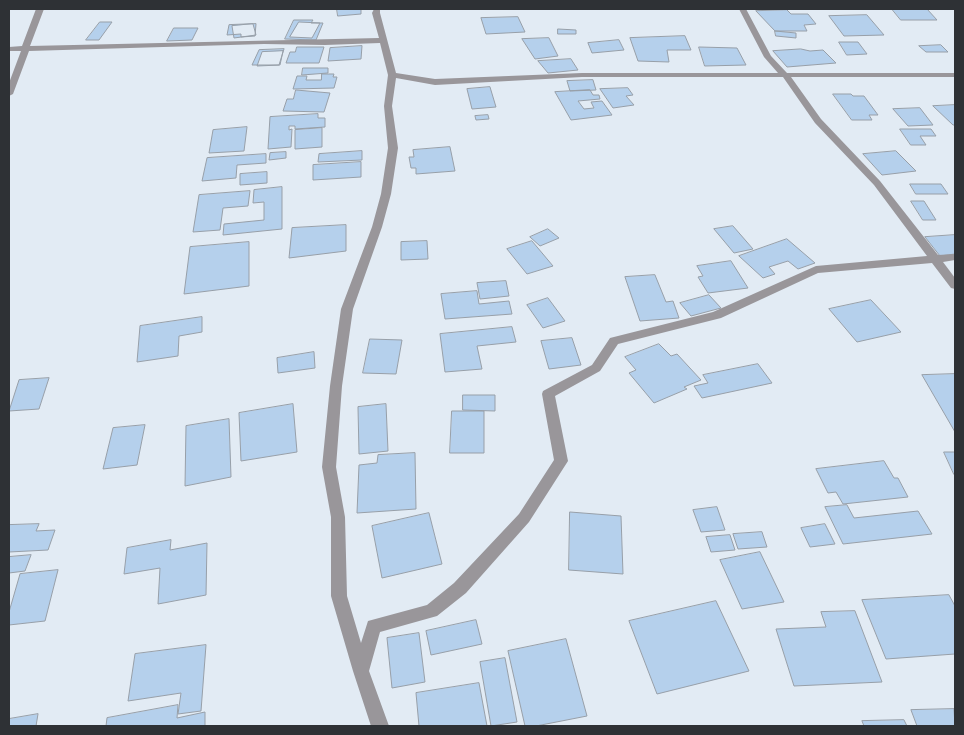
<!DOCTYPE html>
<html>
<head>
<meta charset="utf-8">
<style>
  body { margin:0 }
  #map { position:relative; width:964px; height:735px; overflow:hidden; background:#e2ebf4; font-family:"Archivo Narrow",sans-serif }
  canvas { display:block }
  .frame { position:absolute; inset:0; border:10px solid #2e3135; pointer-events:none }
</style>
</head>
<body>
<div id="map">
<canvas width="964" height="735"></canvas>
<div class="frame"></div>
</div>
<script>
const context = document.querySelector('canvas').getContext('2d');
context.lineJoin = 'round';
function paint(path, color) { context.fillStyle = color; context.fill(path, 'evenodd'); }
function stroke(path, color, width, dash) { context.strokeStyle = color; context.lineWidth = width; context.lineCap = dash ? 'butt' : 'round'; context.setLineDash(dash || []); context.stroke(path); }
const building = new Path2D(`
  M337 9H361V14L338 16Z
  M892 9H927L937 20H901Z
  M787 10 791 14H808L816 24 804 25 807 31H775L756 11Z
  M867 15 884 35 844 36 829 16Z
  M518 17 525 32 486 34 481 18Z
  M294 20H313L311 23H323L316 40 285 39Z
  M100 22H112L99 40H86Z
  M299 22 320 23 312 38 290 37Z
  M253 24 256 35 234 38 232 26Z
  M256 24 255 36 241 37V34L227 35 229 25Z
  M174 28H198L192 40 167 41Z
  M558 29 576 30V34H558Z
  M775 31 796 33V38L776 36Z
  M685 36 691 50H667L669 62 638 61 630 38Z
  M549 38 558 56 535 59 522 39Z
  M619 40 624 50 592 53 588 43Z
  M839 42H858L867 54 847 55Z
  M941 45 948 52H926L919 46Z
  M362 46 361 59 328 61 330 48Z
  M297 47H324L319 63H286L290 52H295Z
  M699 47 737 48 746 65 705 66Z
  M284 49 279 65H252L259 50Z
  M801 49 810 51 823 50 836 63 787 67 773 51Z
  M283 51 280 65 257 66 262 52Z
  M571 59 578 70 548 73 538 61Z
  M303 68H328V73L302 75Z
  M322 74H334L333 77H337L334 88 293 89 297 76H307L306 80H321Z
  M593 80 596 90 570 91 567 81Z
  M490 87 496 107 472 109 467 89Z
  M628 88 633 95 626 96 634 105 613 108 600 89Z
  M296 90 330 93 324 112 283 111 287 99H293Z
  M590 90 593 95H599L600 99 578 101 584 109 594 108 591 102 602 101 612 115 571 120 555 92Z
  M833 94H851L853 96H864L878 115H869L872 120H852Z
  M955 105V125H953L933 106Z
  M920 108 933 125 908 126 893 109Z
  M318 114V118H325V127L295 129V126H289V130L292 129 291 147 268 149 270 117Z
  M488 115 489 119 476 120 475 116Z
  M247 127 244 151 209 153 213 130Z
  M322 128V147L295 149V130Z
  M900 129H931L936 136H920L926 145H911Z
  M450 147 455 171 416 174V168H411L409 157H414L413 150Z
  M362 151V160L318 162 319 154Z
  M896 151 916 171 882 175 863 154Z
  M286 152V158L269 160 270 153Z
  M266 154V163L237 165 236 178 202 181 207 158Z
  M361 162V177L313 180V165Z
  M267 172V183L240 185V174Z
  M910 184H941L948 194H916Z
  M282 187V229L223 235 224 224 264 220V202L253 203 254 190Z
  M250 191 248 206 223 208 220 230 193 232 199 195Z
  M911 201H924L936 220H923Z
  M346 225V251L289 258 292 228Z
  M733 226 753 249 734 253 714 229Z
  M548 229 559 238 540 246 530 237Z
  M955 235V254L940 256 925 237Z
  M787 239 815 263 798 269 788 261 769 267 775 274 763 278 739 256Z
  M427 241 428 259 401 260V242Z
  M532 241 553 266 527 274 507 249Z
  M249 242V286L184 294 190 247Z
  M731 261 748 288 708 293 698 277 703 276 697 266Z
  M655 275 666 302 673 301 679 318 640 321 625 277Z
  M506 281 509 296 480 299 477 283Z
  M477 291 479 304 509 301 512 314 445 319 441 294Z
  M709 295 721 308 691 316 680 303Z
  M548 298 565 321 543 328 527 305Z
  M871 300 901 332 857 342 829 309Z
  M202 317V332L179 336 178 356 137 362 140 326Z
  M512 327 516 342 477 346 482 369 445 372 440 334Z
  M572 338 581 365 549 369 541 341Z
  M370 339 402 340 396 374 363 373Z
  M659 344 671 356 677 354 701 380 684 387 687 389 654 403 629 373 636 370 625 357Z
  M314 352 315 368 278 373 277 358Z
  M758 364 772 383 702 398 694 386 708 383 703 375Z
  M955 374V432L922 375Z
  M49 378 39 409 9 411 19 380Z
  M463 395H495V411L463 410Z
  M293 404 297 452 241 461 239 413Z
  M386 404 388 451 359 454 358 407Z
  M452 411H484V453H450Z
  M229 419 231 477 185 486 186 426Z
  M145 425 137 465 103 469 113 428Z
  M944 452H955V473L954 474Z
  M415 453 416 509 357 513 359 465 377 463 378 455Z
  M884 461 894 478H898L908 497 843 504 836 492 828 493 816 469Z
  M847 505 854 518 918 511 932 534 843 544 825 507Z
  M717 507 725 530 701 532 693 510Z
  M570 512 621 516 623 574 569 570Z
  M429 513 442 564 382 578 372 526Z
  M39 524 36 531 55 530 48 550 9 552V525Z
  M825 524 835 544 810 547 801 528Z
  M762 532 767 547 738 549 733 534Z
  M730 535 735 550 711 552 706 537Z
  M171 540 170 550 207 543 206 595 158 604 160 568 124 574 127 548Z
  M760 552 784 602 742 609 720 560Z
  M31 555 25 571 9 573V557Z
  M58 570 45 621 9 625V612L20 574Z
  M949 595 955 606V654L886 659 862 600Z
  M716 601 749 671 657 694 629 621Z
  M855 611 882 682 794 686 776 629 826 627 821 612Z
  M476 620 482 644 431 655 426 631Z
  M419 633 425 682 392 688 387 638Z
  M566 639 587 716 536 726H525L508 651Z
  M206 645 201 711 178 714 181 693 128 701 135 654Z
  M505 658 517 722 491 726 480 662Z
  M479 683 487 726H419L416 693Z
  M178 705 177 718 205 712V726H106L107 718Z
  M954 709 955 726H917L911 710Z
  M38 714 36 726H9V719Z
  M904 720 907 726H864L862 721Z`);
paint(building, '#b5d0ec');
stroke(building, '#979fa8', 1);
paint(new Path2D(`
  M36 9H44L30 46 379 38 372 13 374 9H380V13L396 73 435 79 582 73H778L764 57 739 9H746L771 56 787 73H955V77H791L821 119 880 181 938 255 955 254V260L943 262 955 278V289L951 288 932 263 818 273 721 318 618 344 600 371 555 396 568 461 529 522 466 593 437 616 380 632 369 671 389 726H371L353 671 331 596V517L322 467 330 386 341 309 372 227 381 194 388 148 384 106 388 75 380 43 325 45 264 44 29 51 13 94 9 96V83L21 51H9V47L22 46ZM582 77H783L815 123 874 185 927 256 816 266 713 312 610 338 592 365 543 391 542 394 554 460 519 514 454 583 427 605 368 621 361 643 347 596 345 517 336 467 342 386 353 309 382 227 391 194 398 148 392 106 396 78 435 85Z`), '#99969a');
</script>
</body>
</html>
